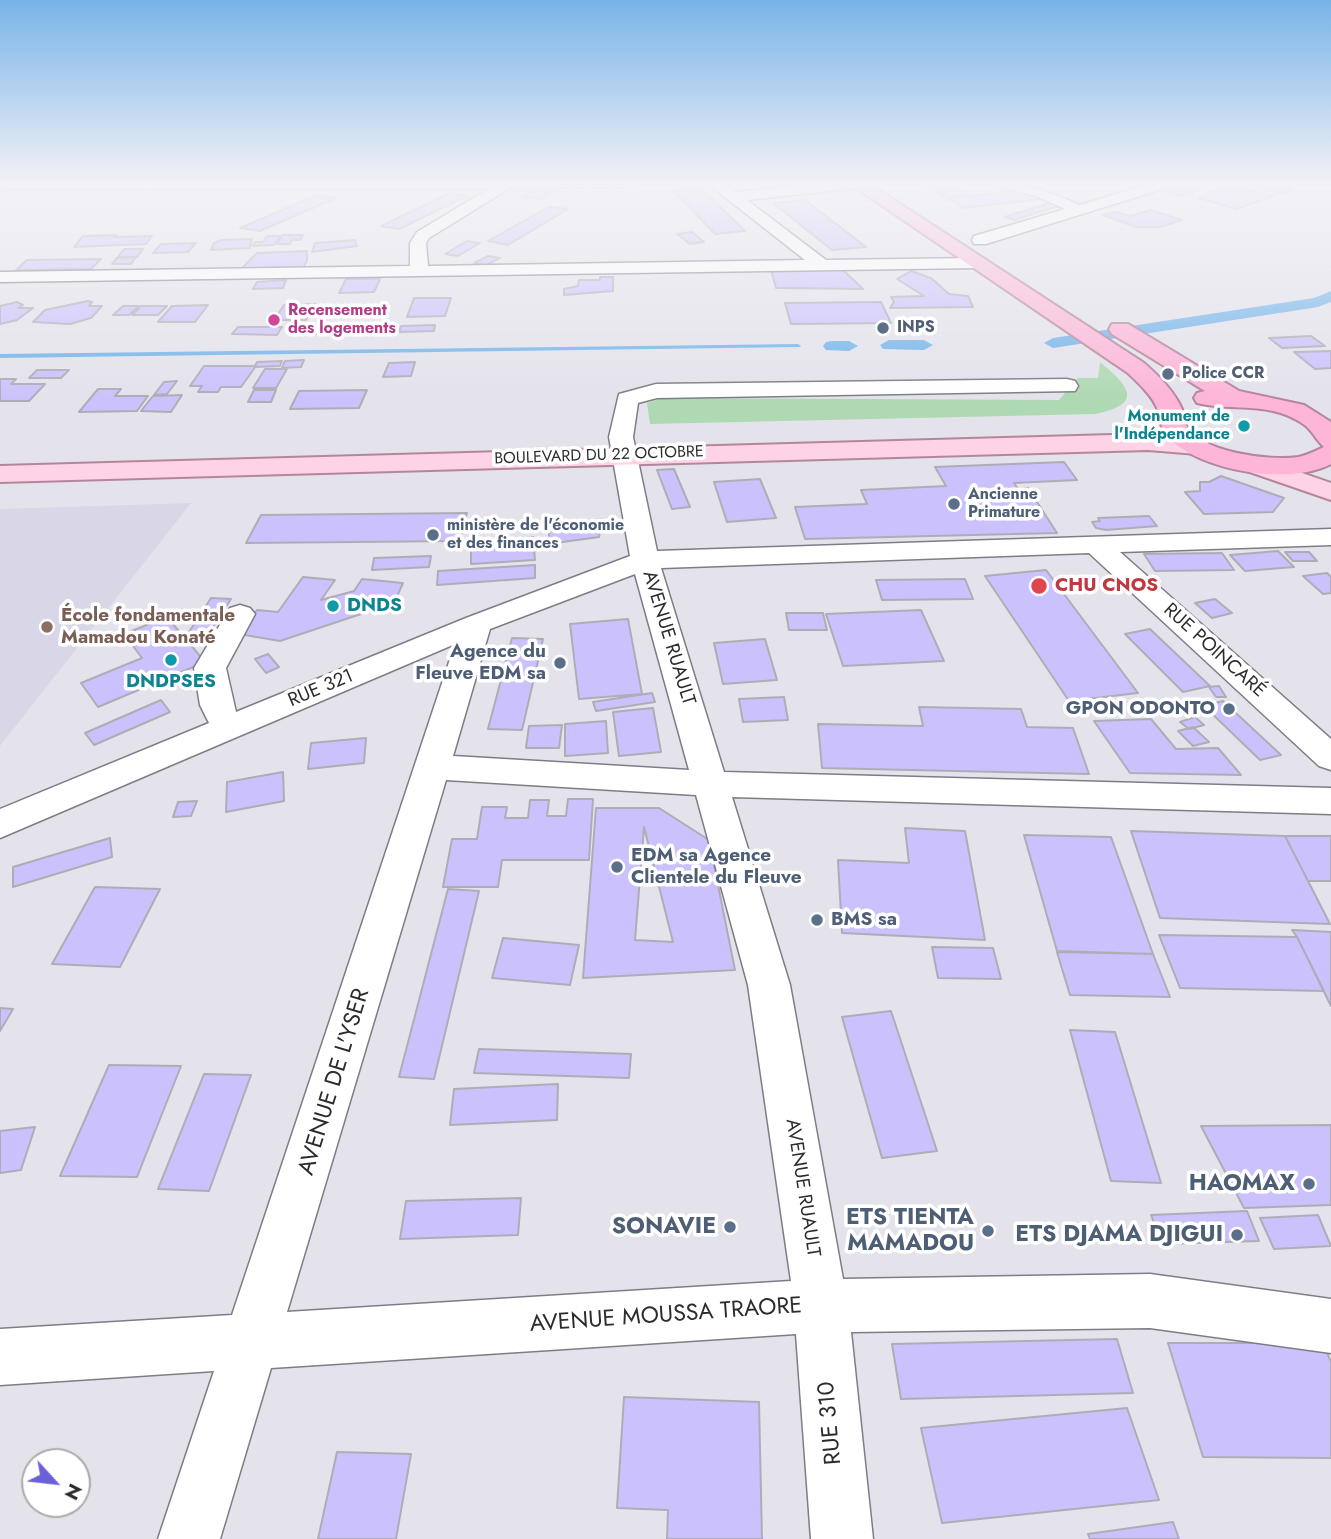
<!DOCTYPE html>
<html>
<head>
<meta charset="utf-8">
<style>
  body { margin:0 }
  #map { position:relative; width:1331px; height:1539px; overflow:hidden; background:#e4e3ec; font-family:Jost,sans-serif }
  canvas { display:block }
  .north { position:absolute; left:21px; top:1448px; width:70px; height:70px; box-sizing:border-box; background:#fff; border:2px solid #ababac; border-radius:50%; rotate:117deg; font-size:19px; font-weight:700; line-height:28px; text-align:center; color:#2c2c2f }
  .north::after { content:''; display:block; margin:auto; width:24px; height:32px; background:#6c60da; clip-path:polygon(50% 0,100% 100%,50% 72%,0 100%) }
</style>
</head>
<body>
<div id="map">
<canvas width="1331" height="1539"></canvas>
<div class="north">N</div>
</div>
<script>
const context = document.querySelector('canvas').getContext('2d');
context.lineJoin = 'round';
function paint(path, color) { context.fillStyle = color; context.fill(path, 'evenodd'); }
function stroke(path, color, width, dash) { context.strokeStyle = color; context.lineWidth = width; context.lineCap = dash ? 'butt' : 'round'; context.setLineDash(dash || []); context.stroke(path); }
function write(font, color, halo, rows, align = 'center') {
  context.font = font + ' Jost,sans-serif'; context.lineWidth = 7; context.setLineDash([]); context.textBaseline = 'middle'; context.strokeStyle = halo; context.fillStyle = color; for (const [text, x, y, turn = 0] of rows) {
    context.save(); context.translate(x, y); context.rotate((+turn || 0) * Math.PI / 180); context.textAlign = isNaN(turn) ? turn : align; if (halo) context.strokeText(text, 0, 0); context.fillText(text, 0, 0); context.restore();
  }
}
paint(new Path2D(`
  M191 503 0 746V509Z`), '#d9d7e7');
paint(new Path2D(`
  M1100 362C1129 386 1145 404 1095 414L650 424 647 403 663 398 1059 400 1078 378H1098Z`), '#afd9b2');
paint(new Path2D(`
  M798 344 801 346 800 347 0 358V354Z`), '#71b3e8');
paint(new Path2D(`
  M1331 291V302L1318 307 1053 348 1044 343 1053 338 1314 298Z
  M889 340H924L933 345 924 350 883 349 880 345Z
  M832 341H849L858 346 849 351 826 350 823 346 826 342Z`), '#71b3e8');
const building = new Path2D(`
  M923 183H950L971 195 946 198Z
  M1244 183H1266L1293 190 1281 194Z
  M1231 185 1274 196 1236 209 1198 198Z
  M1191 186 1202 189 1180 196 1169 192Z
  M701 188 745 231 715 234 673 190Z
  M1026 190 1044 199 964 208 947 198Z
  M531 191 552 193 543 199 522 197Z
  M450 193 467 196 399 229 381 226Z
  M317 195 336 198 260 231 240 228Z
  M805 200 866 247 832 250 773 203Z
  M1049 203 1058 206 1014 220 1005 217Z
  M549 207 568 209 508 245 488 241Z
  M1151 210 1182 220 1160 227H1136L1103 215 1116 212 1130 216Z
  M692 232 704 242 690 244 677 234Z
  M116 235 114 237 152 236 146 244 74 247 83 236Z
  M283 235H303L300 240H292L290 244H277Z
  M267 236H280L274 245 253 246 255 242H263Z
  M252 239 250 248 211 250 214 243 221 240Z
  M355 240 357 246 312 252 315 243Z
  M467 241 480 243 458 256 445 254Z
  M196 243 188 252 153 253 161 244Z
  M124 249H143L137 257H118Z
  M307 251V261L302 269 239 271 257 253Z
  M488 256 500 258 486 265 474 263Z
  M136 257 131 264H112L117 258Z
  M101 259 91 269 16 270 27 260Z
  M771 270H843L863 289 776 288Z
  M911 271 931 278 949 294 968 296 973 307 890 308 894 302 891 297 924 296 897 279Z
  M600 277H613V291L564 295V289L578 286 579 280H600Z
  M346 279H380L374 292 339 293Z
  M286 280 283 288 253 289 257 282Z
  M414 298H451L445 316 407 317Z
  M88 301 92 302 89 306H102L91 318 70 324 33 322 45 310Z
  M17 302 23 305 18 308H33L17 320 0 324V306Z
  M881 302 891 323 791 324 785 303Z
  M315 304 306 320H274L284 305Z
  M208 305 195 322H158L172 306Z
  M123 306H139L129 315H113Z
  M141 306H167L158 315H132Z
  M435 325 434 331 399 332 401 326Z
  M311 326H324L320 334H293L296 329H309Z
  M238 327H282L277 335 232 334Z
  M1311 336 1325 346 1282 348 1269 338Z
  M1331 351V368L1315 369 1294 352Z
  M304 360 301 367 282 368 285 361Z
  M282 361 280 366 254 367 257 362Z
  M415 362 411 376 383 377 389 363Z
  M204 366H256L241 387H221L218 392H198L202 386H190Z
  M265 369H287L276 388H253Z
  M37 370H69L61 378H29Z
  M0 379H16L11 384H45L29 401H0Z
  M177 381 167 394 154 395 164 382Z
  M98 389H121L115 396H148L137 411 79 412Z
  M254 390H276L271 402H248Z
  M367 390 359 408 290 409 299 391Z
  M182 395 171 412 141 411 153 396Z
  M1064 462 1077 480 1014 483 1018 489 1028 488 1057 533 805 539 795 507 867 504 861 490 946 486 935 467Z
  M674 469 690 507 672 509 657 470Z
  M1221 476 1284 498 1273 512 1204 514 1185 492 1200 491V482H1209Z
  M760 479 776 518 727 522 714 482Z
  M467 513 460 541 246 543 261 515Z
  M1149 516 1157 526 1106 530 1096 528 1092 522 1100 521 1098 518Z
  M602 519 599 537 548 544 550 525Z
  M533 537 535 560 471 564V542Z
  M1278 551 1294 567 1245 571 1230 555Z
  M1285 552H1309L1317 561H1293Z
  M1222 553 1234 570 1155 571 1144 554Z
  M431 556 429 567 372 570 374 558Z
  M535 565V578L437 585 438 571Z
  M1046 570 1138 693 1069 701 985 576Z
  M1327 573 1331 577V593L1323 594 1303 576Z
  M303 577 335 580 321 600 354 591 362 579 403 583 394 603 280 641 239 634 257 610 278 612Z
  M965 579 973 599 882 600 876 580Z
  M211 598 231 599 206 638H185Z
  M1215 599 1232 613 1212 618 1195 603Z
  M921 610 944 661 843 666 826 614Z
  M786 613H823L827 630H789Z
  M167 617 205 662 98 707 81 683 142 658 124 634Z
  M628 619 642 694 579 699 570 624Z
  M1150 629 1210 686 1183 692 1125 634Z
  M512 638 543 639 522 730 488 729Z
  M765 639 777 680 723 684 714 643Z
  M268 654 279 667 266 673 255 659Z
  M1219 686 1226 697H1216L1209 687Z
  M652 693 655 702 596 711 593 702Z
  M784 697 788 720 743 722 739 699Z
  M161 700 170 712 94 745 85 733Z
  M1223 701 1281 755 1260 760 1204 706Z
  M919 707 1021 709 1027 727 1073 728 1089 774 822 768 818 724 923 726Z
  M653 708 661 752 619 756 613 712Z
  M1195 717 1204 725 1189 729 1180 722Z
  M1151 719 1176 749 1218 748 1241 775 1130 773 1094 721Z
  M606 721 608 753 565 756V724Z
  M562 725 559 748H526L529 726Z
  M1193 727 1209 742 1193 746 1178 731Z
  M366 738 364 763 308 769 311 743Z
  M283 772 284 801 226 812 227 782Z
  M568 799H593L589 860H502L498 887H443L452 839H477L482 807H507L505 818H528L530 800H549L547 816H566Z
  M197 801 191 816 173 817 178 802Z
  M596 808H659L709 840 735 970 583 978ZM644 827 673 942 635 940Z
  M905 828 965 831 985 940 842 933 838 860 909 863Z
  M1131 831 1285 836 1330 924 1160 918Z
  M1024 835 1111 837 1153 954 1057 951Z
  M1285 836H1331V881H1308Z
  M110 838 112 857 13 887V867Z
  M95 887 160 889 120 967 52 964Z
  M448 889 479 891 434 1079 399 1077Z
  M1292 930 1331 932V1006L1297 937Z
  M1159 935 1297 937 1324 991 1180 988Z
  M503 938 579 945 570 985 492 978Z
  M932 947 993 948 1001 979 938 978Z
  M1057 952 1153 954 1170 997 1070 995Z
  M0 1008 13 1009 0 1031Z
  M891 1011 937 1151 882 1158 842 1017Z
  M1070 1030 1115 1032 1161 1183 1111 1181Z
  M479 1049 631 1054 629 1078 474 1073Z
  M109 1065 181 1066 137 1177 60 1176Z
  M204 1074 251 1075 209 1191 158 1189Z
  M558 1084 557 1120 450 1125 454 1089Z
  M1331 1125V1205L1244 1208 1201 1126Z
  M35 1127 21 1170 0 1173V1131Z
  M521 1198 518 1235 400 1239 406 1201Z
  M1247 1211 1259 1241 1162 1244 1151 1215Z
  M1318 1215 1331 1246 1274 1249 1260 1218Z
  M1117 1339 1133 1393 901 1399 892 1344Z
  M1168 1343H1323L1331 1362V1458L1203 1457Z
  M624 1397 759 1402 762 1539H667L668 1510 617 1508Z
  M1127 1408 1159 1500 942 1523 921 1428Z
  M337 1452 411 1454 396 1539H318Z
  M1173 1522 1179 1539H1090L1088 1534Z`);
paint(building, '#cbc2fd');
stroke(building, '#aeadb6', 2);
const minor = new Path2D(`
  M0 183H641L634 187 510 188 429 238 426 243 428 266 805 260 707 183H724L736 192 823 183H873L866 187 747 200 826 260 977 258 986 263 977 268 0 282V272L410 266V243L417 232 490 188 0 189Z
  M994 183C1026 183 1050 192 1080 205L1151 183H1174L1172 186 986 244H974L972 240 974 236 1065 209 1033 195 996 186Z
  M1067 379 1075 381 1078 386 1075 391 657 398 638 403 633 437 657 551 1331 529V545L1120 552 1331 739V770L1319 766 1089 553 661 568 724 772 1331 788V814L732 797 790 985 843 1279 1150 1274 1331 1299V1353L1150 1328 851 1332 873 1539H811L796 1334 271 1368 220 1539H158L214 1371 0 1385V1329L232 1315 455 644 0 838V809L209 723 200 705 194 668 230 608 240 605 250 608 255 614 226 668 236 712 466 618 630 556 609 437 619 394 656 384ZM635 574 689 770 453 756 490 629ZM446 780 696 795 748 985 791 1281 287 1312Z`);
const major = new Path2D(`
  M1148 434 1206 440 1210 446 1206 452 1197 454 1148 450 0 482V466Z
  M1253 456 1331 483V500L1244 470 1240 464 1244 458Z`);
const highway = new Path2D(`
  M849 183H868L1144 363C1159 376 1174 391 1182 409 1184 414 1184 421 1186 425 1200 453 1271 461 1298 457 1308 455 1315 451 1324 447 1317 441 1313 432 1306 426 1272 400 1234 412 1197 403L1194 398 1197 393 1205 391 1112 334 1109 329 1112 324H1128L1239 391 1304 405 1331 422V464C1290 486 1198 471 1167 436 1159 427 1161 416 1156 406 1150 393 1138 383 1128 373Z`);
stroke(minor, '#7e7d86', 3);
stroke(major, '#b4869d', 4);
stroke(highway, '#b4869d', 4);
paint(minor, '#fff');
paint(major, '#fed3e8');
paint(highway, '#fdb6d8');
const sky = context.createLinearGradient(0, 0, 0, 399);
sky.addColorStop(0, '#78b4e8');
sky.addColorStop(0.46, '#f3f2f6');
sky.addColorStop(1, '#f3f2f600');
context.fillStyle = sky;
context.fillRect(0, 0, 1331, 399);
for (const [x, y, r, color] of [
  [274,320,7,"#d1479c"],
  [883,328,7,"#5c6f8a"],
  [1168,374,7,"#5c6f8a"],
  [1244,426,7,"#0f9aa8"],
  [954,504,7,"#5c6f8a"],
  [433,535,7,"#5c6f8a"],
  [1039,586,9,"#e0444e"],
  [333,606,7,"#0f9aa8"],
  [47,627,7,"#8d6e63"],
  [171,660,7,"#0f9aa8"],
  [560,663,7,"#5c6f8a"],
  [1229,709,7,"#5c6f8a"],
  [617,867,7,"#5c6f8a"],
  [817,920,7,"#5c6f8a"],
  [1309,1184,7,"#5c6f8a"],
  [730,1227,7,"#5c6f8a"],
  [988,1231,7,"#5c6f8a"],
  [1237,1235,7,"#5c6f8a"]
]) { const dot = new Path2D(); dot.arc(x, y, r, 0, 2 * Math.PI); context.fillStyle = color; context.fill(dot); stroke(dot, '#fff', 2.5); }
write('bold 16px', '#b23c85', '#fff', [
  ["Recensement",288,311],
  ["des logements",288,329]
], 'left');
write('bold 16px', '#4e5e75', '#fff', [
  ["INPS",897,328],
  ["Police CCR",1182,374],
  ["Ancienne",968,495],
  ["Primature",968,513],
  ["ministère de l'économie",447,526],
  ["et des finances",447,544]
], 'left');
write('bold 16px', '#0d838f', '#fff', [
  ["Monument de",1230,417],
  ["l'Indépendance",1230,435]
], 'right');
write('16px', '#2c2c2f', '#fff', [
  ["BOULEVARD DU 22 OCTOBRE",599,456,-2]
]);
write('bold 19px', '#be3a42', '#fff', [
  ["CHU CNOS",1055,586]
], 'left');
write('bold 19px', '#0d838f', '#fff', [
  ["DNDS",347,606],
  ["DNDPSES",171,682,"center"]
], 'left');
write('bold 19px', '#785e54', '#fff', [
  ["École fondamentale",61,616],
  ["Mamadou Konaté",61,638]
], 'left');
write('19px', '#2c2c2f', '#fff', [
  ["AVENUE RUAULT",668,638,73],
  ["RUE POINCARÉ",1214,651,42],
  ["RUE 321",321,689,-23],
  ["AVENUE RUAULT",802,1188,81]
]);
write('bold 19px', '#4e5e75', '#fff', [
  ["Agence du",546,652],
  ["Fleuve EDM sa",546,674],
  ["GPON ODONTO",1215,709],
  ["EDM sa Agence",631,856,"left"],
  ["Clientele du Fleuve",631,878,"left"],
  ["BMS sa",831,920,"left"]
], 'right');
write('23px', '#2c2c2f', '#fff', [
  ["AVENUE DE L'YSER",335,1082,-73],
  ["AVENUE MOUSSA TRAORE",666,1316,-4],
  ["RUE 310",831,1423,-95]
]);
write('bold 23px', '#4e5e75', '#fff', [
  ["HAOMAX",1295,1184],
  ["ETS TIENTA",974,1218],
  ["MAMADOU",974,1244],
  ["SONAVIE",716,1227],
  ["ETS DJAMA DJIGUI",1223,1235]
], 'right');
</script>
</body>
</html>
